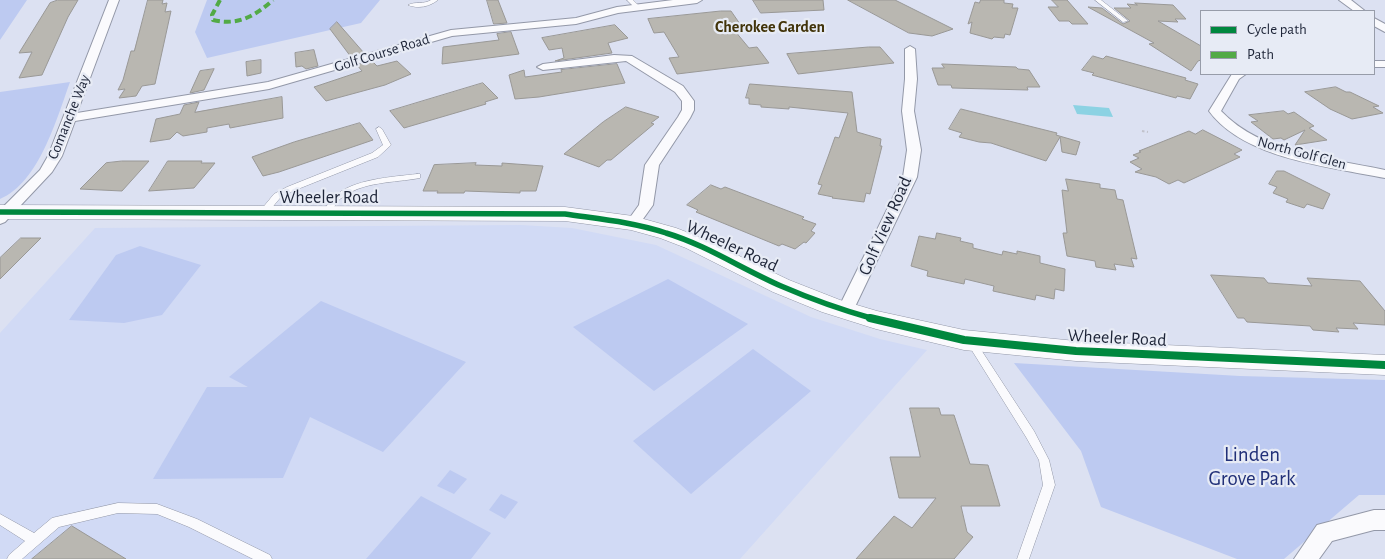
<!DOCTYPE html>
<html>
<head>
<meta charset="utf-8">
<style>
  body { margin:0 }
  #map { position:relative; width:1385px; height:559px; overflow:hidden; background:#dce1f2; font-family:"Alegreya Sans",sans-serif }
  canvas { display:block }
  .legend { position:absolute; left:1200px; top:10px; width:175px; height:65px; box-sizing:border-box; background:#e7ebf5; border:1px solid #979ca9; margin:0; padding:6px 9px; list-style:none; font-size:15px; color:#1e2538 }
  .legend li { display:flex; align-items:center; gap:10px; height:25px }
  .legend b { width:25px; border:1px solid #979ca9 }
</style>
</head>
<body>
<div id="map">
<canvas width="1385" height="559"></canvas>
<ul class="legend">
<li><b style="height:6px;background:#00873e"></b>Cycle path</li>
<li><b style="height:6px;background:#52aa46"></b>Path</li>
</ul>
</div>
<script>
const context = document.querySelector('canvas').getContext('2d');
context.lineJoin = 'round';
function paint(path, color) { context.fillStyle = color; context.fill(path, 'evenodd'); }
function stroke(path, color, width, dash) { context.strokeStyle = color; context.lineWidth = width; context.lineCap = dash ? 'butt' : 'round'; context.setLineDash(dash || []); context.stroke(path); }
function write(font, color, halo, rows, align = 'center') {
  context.font = font + ' "Alegreya Sans",sans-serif'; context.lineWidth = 4.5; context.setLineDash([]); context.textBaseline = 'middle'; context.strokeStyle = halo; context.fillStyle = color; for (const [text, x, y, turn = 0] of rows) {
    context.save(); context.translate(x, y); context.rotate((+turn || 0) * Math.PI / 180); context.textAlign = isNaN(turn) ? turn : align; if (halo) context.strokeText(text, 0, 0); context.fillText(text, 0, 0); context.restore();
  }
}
paint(new Path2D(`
  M521 225 572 228 656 245 811 317 880 339 927 350 740 559H0V333L95 228Z`), '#d1daf5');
paint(new Path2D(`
  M0 0H27L0 40Z
  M207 0H380L361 23 207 58 195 32Z
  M70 82C57 118 39 183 0 199V92Z
  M140 246 201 265 162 315 124 323 69 320 116 255Z
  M668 279 748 324 654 391 573 327Z
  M321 301 466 362 383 452 310 417 283 478 153 479 207 387H248L229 377Z
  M753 349 811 391 691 494 633 441Z
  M1014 363 1240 376 1385 380V495H1359L1284 559H1237L1101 507 1081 451Z
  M450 470 467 479 454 494 437 486Z
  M501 494 518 502 505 519 489 510Z
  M421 496 491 533 471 559H366Z`), '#bdcaf1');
paint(new Path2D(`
  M1073 105 1109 108 1113 117 1077 114Z`), '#8cd2e3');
const building = new Path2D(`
  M58 0H78L68 17 42 75 19 78 32 52 19 53 50 3Z
  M148 0H163L162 4 167 3 165 12 171 11 155 84 142 86 136 96 119 98 125 89 118 90 123 80 131 51H134Z
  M487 0H498L507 23 494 24Z
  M753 0H823L824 10 761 13Z
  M848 0H895L953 29 932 36 909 33Z
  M981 0H1004V3L1013 4 1012 8H1018L1010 35 1005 34 1004 38 994 37 992 39 970 33 972 22 968 24 975 2 979 3Z
  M1052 0H1067L1088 24H1072L1069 21H1059L1048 7H1058Z
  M1135 3 1173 5 1186 19H1175L1178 22 1158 21 1201 46V60L1198 61 1191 71 1149 44 1154 43 1088 7 1102 8 1123 24 1130 21 1114 8H1131L1127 4 1137 5Z
  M721 11H731L740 24 730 25 749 48 757 47 769 63 677 74 669 58 679 57 664 32 654 33 648 19Z
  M337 22 364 53 351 57 330 29Z
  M615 25 628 38 608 43 612 53 555 61 564 58 562 48 549 50 542 38Z
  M511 32 519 54 442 64 443 47 499 40 497 34Z
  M869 47H880L894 63 798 74 787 54Z
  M314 50 318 66 306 69 302 66 296 67 295 53Z
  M1093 56 1103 59 1106 56 1186 78 1185 80 1198 84 1190 99 1177 96 1176 98 1092 75 1094 73 1082 70Z
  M261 60V73L247 76 246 62Z
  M372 61 377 66 397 61 411 74 385 85 326 101 314 87 362 71 357 65Z
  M617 64 625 83 539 97 515 99 509 75 524 70 525 77 562 72 561 70Z
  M942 64 1016 67 1018 69 1029 70 1040 87H1027L1028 90 952 88 951 85H938L932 68H944Z
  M214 69 204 90 190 93 200 71Z
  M483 83 498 98 485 102 486 104 404 128 390 111Z
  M750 84 852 92 857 132 881 139 880 146H882L870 194 866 193 864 202 832 198 833 197 818 194 822 185 818 184 829 154 835 137 839 138 848 113 789 107V109L761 107V105L749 104V98H746Z
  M1336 87 1346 92H1350L1379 106 1373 107 1383 113 1352 119 1330 109 1305 92Z
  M282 97 283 118 230 128 229 124 207 128V132L183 136 177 132 170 139 150 142 156 119 180 114 184 105 199 102 195 112Z
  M626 107 659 117 651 123 654 124 611 160H607L599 167 564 154 603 122Z
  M961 109 1057 133 1056 135 1080 142 1076 155 1062 152 1060 137 1046 161 991 143 979 142 959 137 962 133 949 129Z
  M1284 111 1288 114 1294 112 1314 126 1309 128 1327 140 1295 145 1305 130 1284 140 1281 138 1273 139 1251 122 1258 121 1249 115Z
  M360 123 373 140 279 172 263 176 252 157 294 142Z
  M1203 130 1242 150 1234 154 1240 157 1184 183 1178 180 1169 184 1156 177 1135 172 1142 169 1130 162 1139 158 1133 155 1141 152 1139 151 1189 131 1195 134Z
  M122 161H149L122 191 80 189 106 163Z
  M168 161H202L201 163H215L194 188 149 191Z
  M476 163 475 165 502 166V163L543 166 536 191H520V193L465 191 464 193H437L438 191H423L434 165Z
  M1277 171H1284L1330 194 1323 209 1307 204 1304 208 1286 202 1288 199 1273 193 1277 187 1269 184Z
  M1066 179 1100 184V188L1115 190 1117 199 1123 200 1137 259 1131 258 1134 267 1114 264 1116 270 1096 267 1095 261 1067 256 1063 233H1067L1062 190 1068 191Z
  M711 185 721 189 725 187 804 217 802 219 816 224 811 231 815 233 806 243 804 242 795 249 782 244 779 246 696 212 698 210 687 205Z
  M937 233 961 238 960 241 973 244V248L1002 255 1003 251 1017 254V251L1040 256V263L1065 269 1064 291 1055 289 1054 299 1036 295 1035 300 993 291 994 286 965 279 964 284 927 276 928 271 911 266 919 236 935 239Z
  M21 238H41L0 279V258Z
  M1211 275 1264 278 1268 283 1312 286 1307 278 1360 281 1385 311V325L1353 323 1358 329 1336 328 1339 332 1313 330 1310 326 1247 322 1244 318H1238Z
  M910 408H939L941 415H954L970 464 988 465 1000 506H961L967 532 973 537 954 559H856L894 516 912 528 936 498H899L890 457H920Z
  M72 526 126 559H32Z`);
paint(building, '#b9b7b1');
stroke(building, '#999896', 1);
const lane = new Path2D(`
  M431 0H438C429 7 418 9 408 5 416 1 423 5 431 0Z
  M627 0H633L640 7 635 8Z
  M1095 0H1101L1128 21 1123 22Z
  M379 127 382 129 391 145 378 157 293 191 280 198 266 215H260L259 213 260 211 274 194 287 187 372 153 383 145 376 129Z
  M417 174H420V178C394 183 362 181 340 199 336 203 333 209 329 215H323L322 213C326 208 329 201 334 197 352 179 392 177 417 174Z
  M971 337 974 339 1034 431 1049 460 1055 485 1029 559H1017L1043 485 1039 460 1026 437 966 341 968 339Z
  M118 503 157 504 197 519 270 555 272 559H253L189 527 157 514 118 513 59 527 22 559H7L9 555 25 541 0 525V514L34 533 52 518 56 517Z`);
const street = new Path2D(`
  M109 0H119L77 113 268 82 451 30 576 18 617 7 673 0H702L697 3 618 13 576 24 452 36 269 89 75 121 62 156 52 172 5 222 0 224V210L40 170 48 156Z
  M1339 0H1351L1365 11H1354Z
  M1374 18 1385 24V32L1374 26Z
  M910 46 915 49 917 79 914 111 921 150 917 177 853 311 851 315 845 317 839 315 837 311 903 177 907 150 902 111 905 79V49Z
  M614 55 632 56 683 86 694 101V110L690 118 659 165 653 205 638 226 633 228 626 223 639 205 645 165 678 117 682 110V101L675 92 626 61 543 70 537 67 543 64Z
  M1374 61H1385V67H1374Z
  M1232 74H1246L1239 79 1221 111C1262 154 1330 158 1385 170V178C1330 167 1244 159 1209 111Z
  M1374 510H1385V530H1374L1332 541 1319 559H1294L1317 525Z`);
const secondary = new Path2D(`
  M0 205 565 207 633 216 676 228 702 238 789 280 840 300 877 311 964 330 1076 341 1385 355V375L1076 361 964 350 876 329 822 312 773 292 686 248 660 238 631 230 565 221 0 219Z`);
stroke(lane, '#9398a8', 1);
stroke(street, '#9398a8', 2);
stroke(secondary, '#9398a8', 1);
stroke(new Path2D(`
  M1142 131 1148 132`), '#c1c2cb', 2, [2.5, 2.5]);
paint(lane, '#fafafd');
paint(street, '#fafafd');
paint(secondary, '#fafafd');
stroke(new Path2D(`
  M220 0 212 15 213 20C238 26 255 16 273 0`), '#52aa46', 4, [7, 4]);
stroke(new Path2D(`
  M0 212 565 214C599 219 633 222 666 233 706 245 742 269 781 286 811 299 842 310 874 319`), '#00873e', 5.5);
stroke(new Path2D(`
  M870 318 964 340 1076 351 1385 365`), '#00873e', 8);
write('15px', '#1e2538', '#e7ebf5', [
  ["Golf Course Road",382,53,-17],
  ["Comanche Way",69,117,-68],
  ["North Golf Glen",1302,153,15]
]);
write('bold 16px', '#413309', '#e7ebf5', [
  ["Cherokee Garden",770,27]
]);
write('18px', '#1e2538', '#e7ebf5', [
  ["Wheeler Road",329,198],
  ["Golf View Road",885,226,-66],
  ["Wheeler Road",732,246,25],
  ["Wheeler Road",1117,338,3]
]);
write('21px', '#213078', '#e7ebf5', [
  ["Linden",1252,455],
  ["Grove Park",1252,479]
]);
</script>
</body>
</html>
